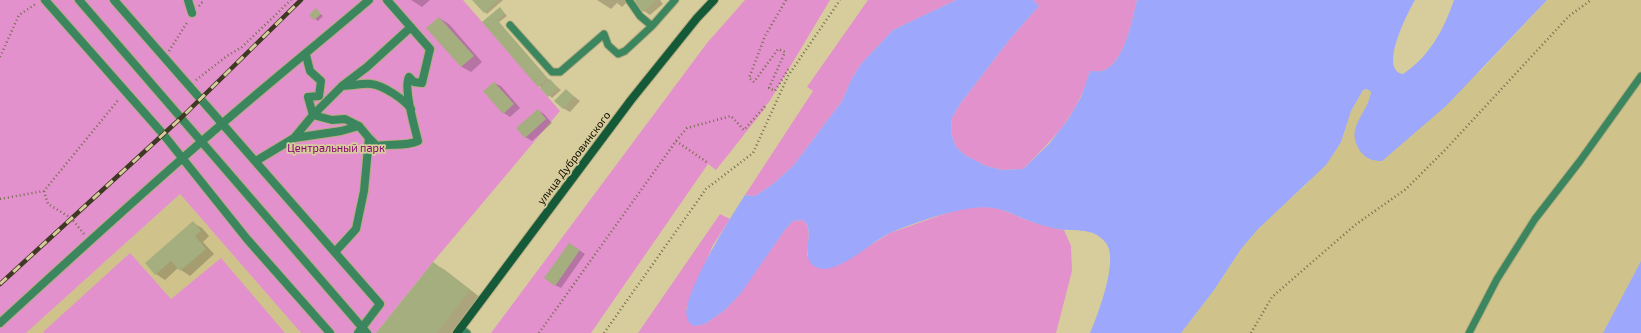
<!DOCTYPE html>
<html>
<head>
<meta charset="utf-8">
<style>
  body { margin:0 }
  canvas { display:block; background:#d7cd9c }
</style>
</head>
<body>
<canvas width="1641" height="333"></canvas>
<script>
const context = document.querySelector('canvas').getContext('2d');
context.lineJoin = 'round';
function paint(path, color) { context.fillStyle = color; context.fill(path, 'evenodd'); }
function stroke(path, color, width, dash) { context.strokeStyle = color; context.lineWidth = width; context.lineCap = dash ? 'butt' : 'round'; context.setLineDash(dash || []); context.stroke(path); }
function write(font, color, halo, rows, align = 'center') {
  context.font = font + ' "Exo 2",sans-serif'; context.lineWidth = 3.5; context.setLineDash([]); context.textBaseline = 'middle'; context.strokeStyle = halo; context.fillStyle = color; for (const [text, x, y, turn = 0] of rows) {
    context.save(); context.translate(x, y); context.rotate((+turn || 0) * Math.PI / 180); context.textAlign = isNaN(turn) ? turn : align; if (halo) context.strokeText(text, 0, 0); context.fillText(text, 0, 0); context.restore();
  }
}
paint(new Path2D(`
  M1547 0H1641V261L1603 333H1181L1214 290 1241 249 1258 229 1280 207 1305 186 1341 142 1351 111 1363 90 1367 89 1371 93 1370 99 1358 122 1480 72Z
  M180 194 301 333H26Z`), '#cfc38b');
paint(new Path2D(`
  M0 0H463L560 111 433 262 376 333H301L180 194 26 333H0Z
  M745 0H830L769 102 766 105V107L716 170 708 164 591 333H491L707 43Z
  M868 0H956L893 30 861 64 851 80 842 101 793 166 773 184 755 196 745 195 813 91 807 87Z
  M1033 0H1137C1132 20 1125 60 1105 70 1101 72 1094 71 1090 71 1087 80 1084 90 1080 98 1067 126 1045 147 1023 169L1002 170 986 166 965 155 956 147 951 133 952 118 960 104 1010 39 1039 6Z
  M981 207C1005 207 1013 216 1033 222 1043 226 1054 228 1064 230L1071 246 1072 271 1056 333H638L720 214 730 219 713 245 686 309 694 326 705 324 725 310 740 293 784 231 793 221 803 220C812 228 808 245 807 256L839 265 890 233 941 215 962 209Z
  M130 253 171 299 221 258 285 333H45L43 332Z`), '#e391cc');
paint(new Path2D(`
  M956 0H1033L1039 6 1010 39 960 104 952 118 951 133 956 147 965 155 986 166 1002 170 1023 169 1049 144 1069 118 1081 97 1090 71C1094 71 1101 72 1105 70 1125 60 1132 20 1137 0H1415C1408 12 1378 70 1403 74 1430 56 1444 29 1454 0H1547L1446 106 1382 161C1373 161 1366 159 1360 151 1344 127 1368 114 1371 92L1367 89 1363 90 1351 111 1341 142 1326 165 1258 229 1241 249 1214 290 1181 333H1090C1098 315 1119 259 1106 243 1092 225 1072 233 1053 228 1046 226 1039 225 1033 222 1019 218 1008 210 993 208 969 203 913 223 890 233 872 241 838 275 818 268 796 260 818 232 803 220L793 221 784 231 741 293 725 310 705 324 694 326C690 324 688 322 687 317 681 296 732 215 745 195L755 196 773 184 793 166 842 101 851 80 861 64 893 30Z
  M1641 261V333H1603Z`), '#9da7fc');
paint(new Path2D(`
  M411 0H430L422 7Z
  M473 0H503L487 14Z
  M597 0H629L622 7 617 3 611 9Z
  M638 0H660L663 4 650 15 644 11 636 2Z
  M500 8 507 16 499 22 550 81 561 90 552 98 539 86 483 22Z
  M316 10 323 16 318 21 310 15Z
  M439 18 449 24 482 62 471 72 462 67 428 28Z
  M494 83 501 86 520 108 510 117 504 113Z
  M566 90 580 101 570 112 563 108Z
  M538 110 544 114 552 123 532 141 525 137Z
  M193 223 202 228 209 236 203 242 214 254 190 276 178 268 165 280 156 274Z
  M576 248 585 254 561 288 555 285Z
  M433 263 445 270 481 298 454 333H379Z`), '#0003');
paint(new Path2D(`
  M472 0H498L484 13Z
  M636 0H656L643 12 634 2Z
  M500 7 505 14 497 20 547 78 538 87 482 22Z
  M316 8 321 14 314 20 309 15Z
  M439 17 474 56 461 67 426 28Z
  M550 79 558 88 548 97 540 88Z
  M494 82 514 104 503 114 483 91Z
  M566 89 574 97 563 109 554 101Z
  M538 109 546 119 525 138 516 128Z
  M193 221 201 231 195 236 206 249 180 271 171 261 155 275 145 263Z
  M569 243 580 250 555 286 544 278Z
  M433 262 470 290 437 333H376Z`), '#a4ae7f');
const service = new Path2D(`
  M629 0 640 16 652 26 675 0
  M510 25 552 72H560L604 34 608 45 618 54 625 51 652 26
  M460 328 467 333
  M1469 333 1497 279 1535 219 1580 161 1641 76`);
const pedestrian = new Path2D(`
  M45 0 163 134 247 239 330 333
  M79 0 367 333
  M114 0 380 304 358 333
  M188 0 192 13
  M306 55 310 71 321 81 319 96 308 97 313 115 332 120 345 119 359 126 369 138 364 191 356 229 335 252
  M343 86C352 86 363 83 371 84 383 85 405 100 411 109
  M294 138 313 115 342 86 367 67 411 27
  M369 138 377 146C391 143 404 147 418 141 415 129 403 87 409 77L414 82 422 83 430 49 387 0
  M256 161 294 138 341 131 359 126
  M0 323C73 256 147 188 223 123 271 81 320 42 369 0`);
const secondary = new Path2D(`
  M457 333 631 100 697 18 714 0`);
stroke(service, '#b4ab80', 9);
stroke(pedestrian, '#b4ab80', 10);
stroke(secondary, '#b4ab80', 10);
stroke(new Path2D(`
  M786 0 765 36 749 78 754 82 778 49 785 52 769 88 775 91 789 68
  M199 6 204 0
  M169 51 188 21
  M0 57 19 15 37 3
  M196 80 227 56 242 47 291 0
  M676 141 708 163
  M44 191 48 204 71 218 84 234
  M0 199 44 191 119 99
  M539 333 676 141 687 128 731 116 744 130 766 105
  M604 333 706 189 753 153 788 76 840 0
  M1251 333 1272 297 1355 225 1406 189 1445 150 1569 16 1591 0`), '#736c4d', 2.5, [1, 3]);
stroke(service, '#3c865f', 7);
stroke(pedestrian, '#3c865f', 8);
stroke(secondary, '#145a39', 8);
const rail = new Path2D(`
  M0 284 181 118 301 0`);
stroke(rail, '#3e3923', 4.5);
stroke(rail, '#d7cd9c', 3, [9]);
write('11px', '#880671', '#d7cd9c', [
  ["Центральный парк",336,148]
]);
write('11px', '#120e00', '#d7cd9c', [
  ["улица Дубровинского",574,158,-53]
]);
</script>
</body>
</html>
